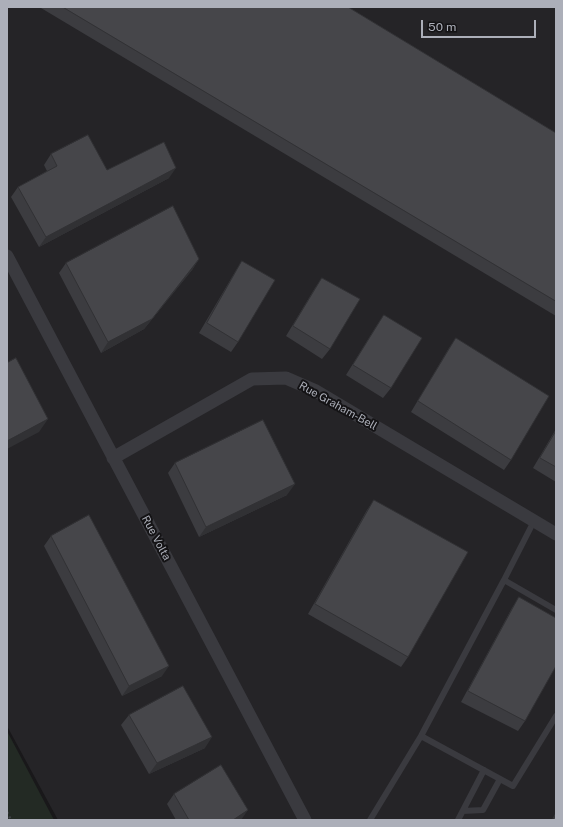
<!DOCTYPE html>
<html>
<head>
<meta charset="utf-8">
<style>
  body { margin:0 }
  #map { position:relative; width:563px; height:827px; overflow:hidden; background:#19181a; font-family:"Public Sans",sans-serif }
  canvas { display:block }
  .frame { position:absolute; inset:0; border:8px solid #acafb9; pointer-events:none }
  .scale { position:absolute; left:421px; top:20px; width:115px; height:18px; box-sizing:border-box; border:2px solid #acafb9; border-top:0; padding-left:5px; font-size:12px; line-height:14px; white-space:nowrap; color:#acafb9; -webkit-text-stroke:3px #141315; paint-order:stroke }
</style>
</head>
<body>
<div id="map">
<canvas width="563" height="827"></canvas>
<div class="frame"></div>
<div class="scale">50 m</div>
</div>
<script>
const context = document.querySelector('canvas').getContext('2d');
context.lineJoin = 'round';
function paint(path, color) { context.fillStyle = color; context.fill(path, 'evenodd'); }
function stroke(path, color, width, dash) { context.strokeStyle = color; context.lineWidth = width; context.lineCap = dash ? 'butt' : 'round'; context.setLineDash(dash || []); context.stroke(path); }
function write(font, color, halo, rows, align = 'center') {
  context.font = font + ' "Public Sans",sans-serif'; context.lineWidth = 4; context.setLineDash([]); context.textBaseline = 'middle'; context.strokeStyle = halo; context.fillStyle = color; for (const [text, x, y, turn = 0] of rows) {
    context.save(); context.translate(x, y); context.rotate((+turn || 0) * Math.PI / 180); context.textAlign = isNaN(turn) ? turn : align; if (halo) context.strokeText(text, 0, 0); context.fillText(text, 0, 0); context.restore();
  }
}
paint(new Path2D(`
  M7 7H556V820H58L7 726Z`), '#252427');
paint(new Path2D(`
  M7 731 54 820H7Z`), '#232a24');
stroke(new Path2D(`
  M7 812 11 820`), '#404146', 2.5, [2, 3]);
stroke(new Path2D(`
  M534 521 504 580 556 610
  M421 736 513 786 556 716
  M463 811 483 810 500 779
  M370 820 421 736 504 580
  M458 820 484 770`), '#3a3a3f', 6);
stroke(new Path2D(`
  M7 256 305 820
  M113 458 252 379 286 378 316 391 556 534`), '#3a3a3f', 13);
paint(new Path2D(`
  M41 7H348L556 133V316L41 8Z
  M51 154 107 170 169 178 39 247 11 197 18 187 47 171 44 165Z
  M199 259 192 270 144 329 101 353 59 273 66 263Z
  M242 261 238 342 231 352 199 333 235 272Z
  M322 278 330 349 322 359 286 336 315 288Z
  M384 315 391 388 383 398 346 375 377 325Z
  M456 338 511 460 504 470 411 412 449 348Z
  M556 429V482L533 468Z
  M175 463 287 495 199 537 168 473Z
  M374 500 408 657 401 667 308 614 367 510Z
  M51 536 162 676 122 696 44 546Z
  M519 597 525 721 518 731 461 702 512 608Z
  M129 715 205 748 149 774 121 725Z
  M174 794 241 820H176L167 804Z
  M556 812V820H552Z`), '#3c3c40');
paint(new Path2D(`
  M176 168 169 178 39 247 46 237Z
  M199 259 192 270 144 329 101 353 108 342Z
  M48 419 39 432 7 449V441Z
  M295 484 287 495 199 537 206 527Z
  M169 666 162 676 122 696 129 686Z
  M212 737 205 748 149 774 157 763Z
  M248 810 241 820H233Z`), '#313134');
const building = new Path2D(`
  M63 7H348L556 133V301Z
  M88 135 107 170 164 142 176 168 46 237 18 187 57 166 51 154Z
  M173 206 199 259 152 319 108 342 66 263Z
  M242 261 275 280 238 342 207 323Z
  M322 278 360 299 330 349 293 326Z
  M384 315 422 338 391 388 353 365Z
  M456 338 549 396 511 460 418 401Z
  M16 358 48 419 7 441V363Z
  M263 420 295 484 206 527 175 463Z
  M556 431V467L540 458Z
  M374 500 468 552 408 657 315 604Z
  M89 515 169 666 129 686 51 536Z
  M519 597 556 618V666L525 721 468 691Z
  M183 686 212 737 157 763 129 715Z
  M221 765 248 810 233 820H189L174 794Z
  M556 815V820H553Z`);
paint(building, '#46464a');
stroke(building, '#313134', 1);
write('11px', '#acafb9', '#141315', [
  ["Rue Graham-Bell",338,406,29],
  ["Rue Volta",156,538,62]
]);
</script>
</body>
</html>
